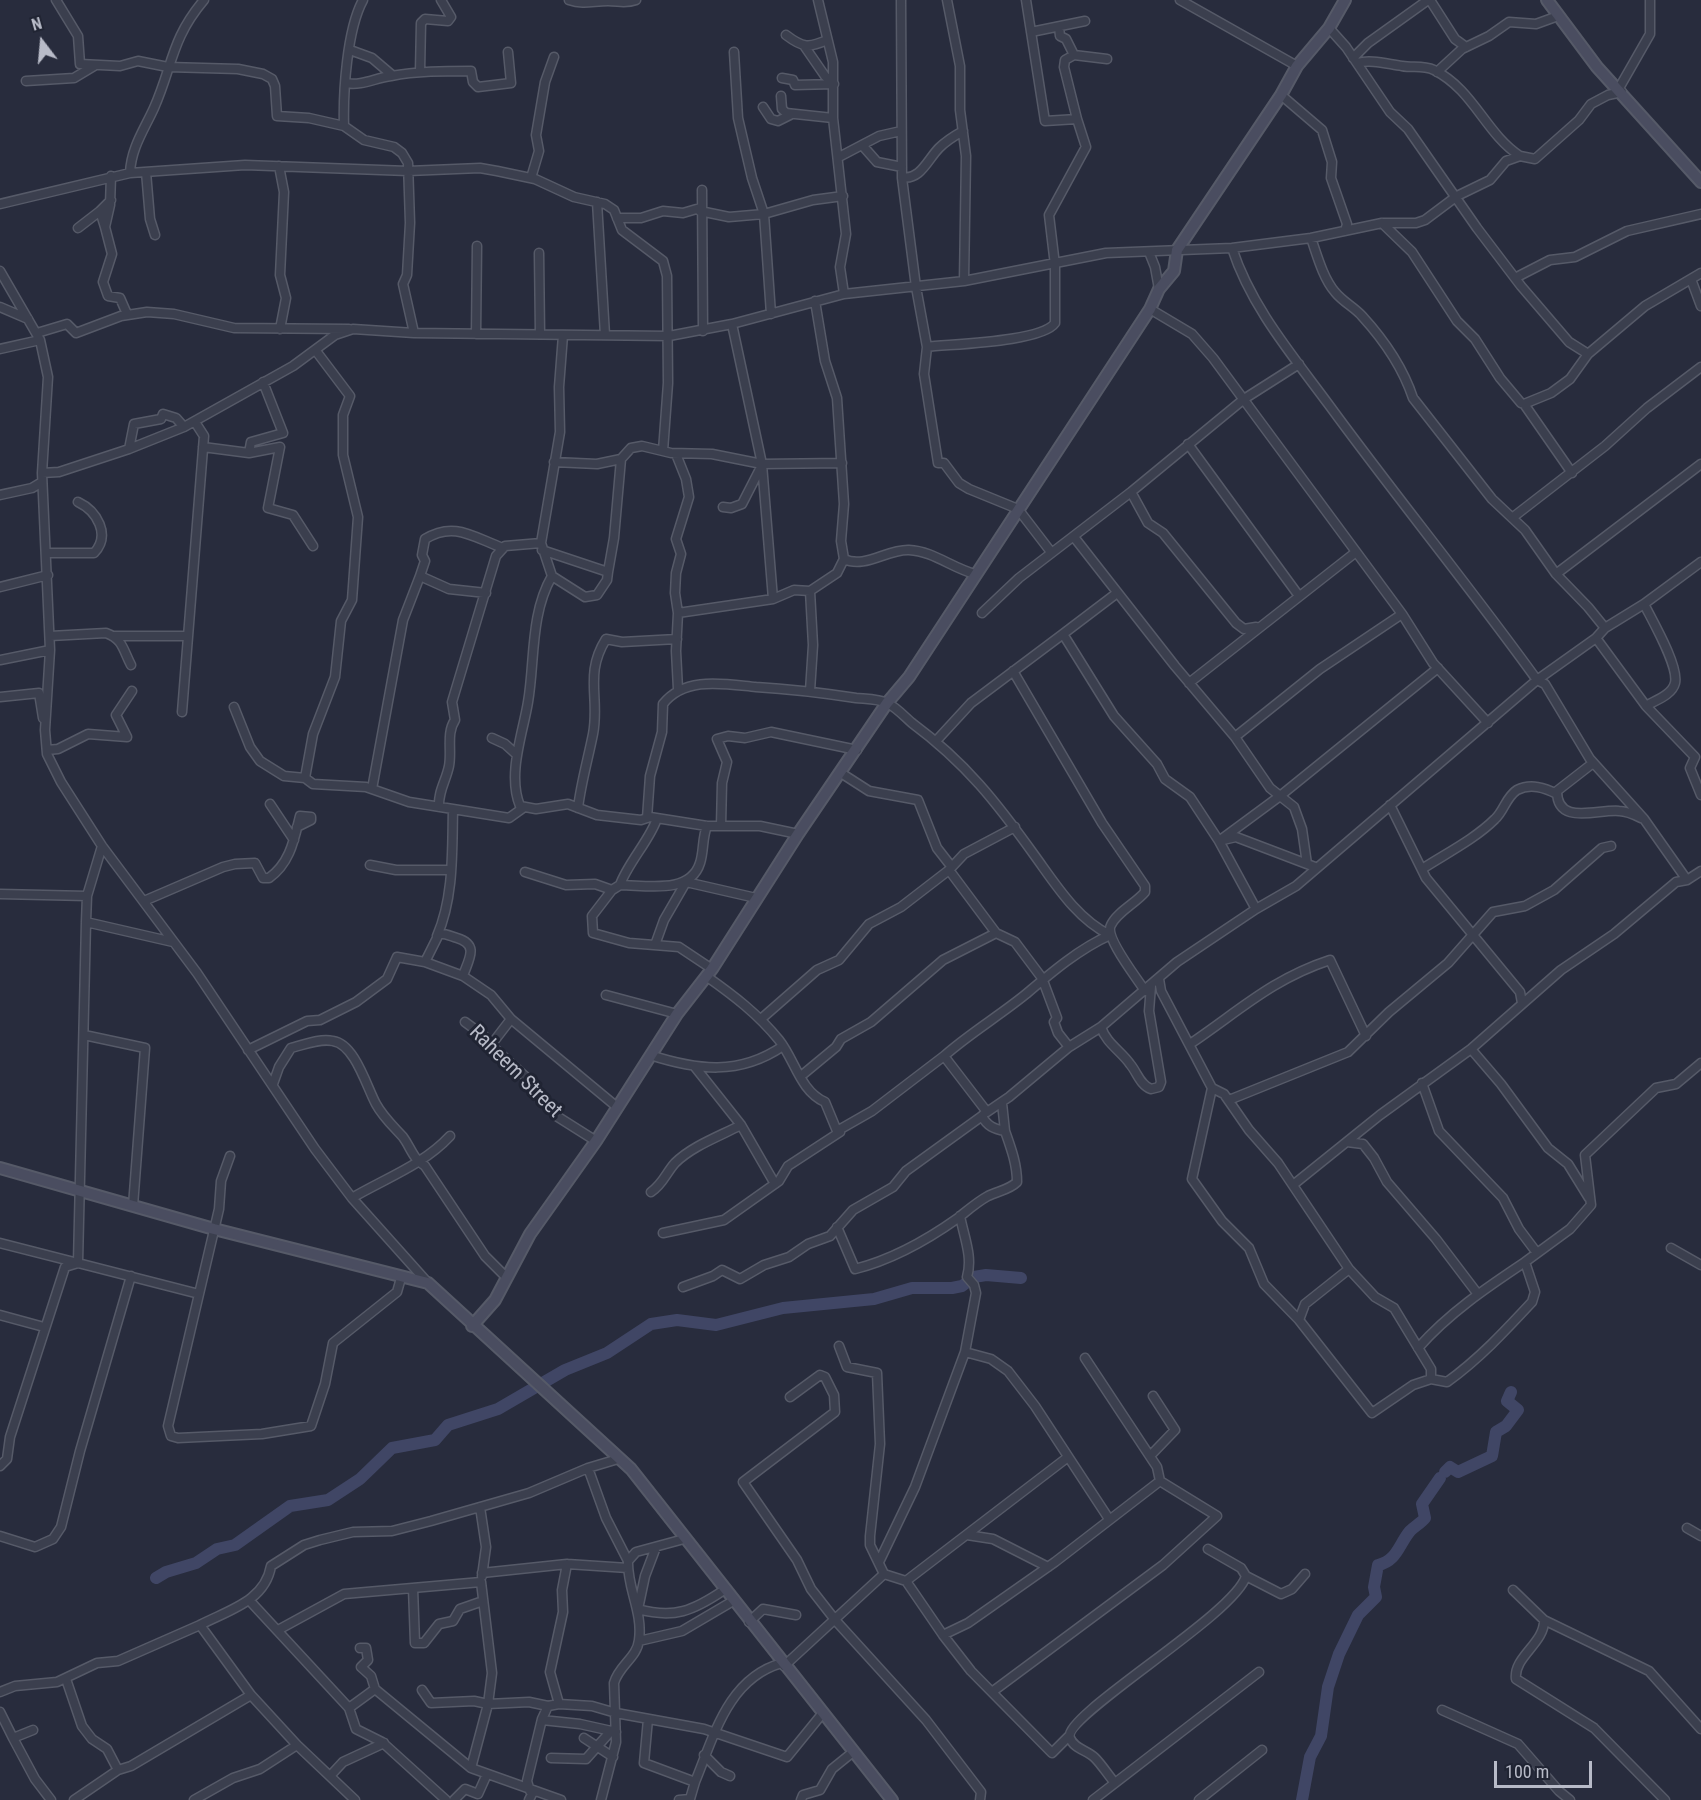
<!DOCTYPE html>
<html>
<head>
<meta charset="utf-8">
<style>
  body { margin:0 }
  #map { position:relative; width:1701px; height:1800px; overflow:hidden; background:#282c3d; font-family:"Roboto Condensed",sans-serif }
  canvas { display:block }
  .north { position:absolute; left:12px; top:12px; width:60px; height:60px; -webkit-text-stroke:4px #202433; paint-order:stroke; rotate:344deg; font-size:16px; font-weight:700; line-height:24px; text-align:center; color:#b8bbc8 }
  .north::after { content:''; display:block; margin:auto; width:21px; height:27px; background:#b8bbc8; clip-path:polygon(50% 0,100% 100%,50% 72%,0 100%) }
  .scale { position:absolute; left:1494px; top:1761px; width:98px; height:27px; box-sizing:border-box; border:3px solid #b8bbc8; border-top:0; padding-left:8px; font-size:18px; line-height:21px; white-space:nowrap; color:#b8bbc8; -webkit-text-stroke:4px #202433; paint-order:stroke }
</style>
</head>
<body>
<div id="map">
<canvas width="1701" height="1800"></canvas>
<div class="north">N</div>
<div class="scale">100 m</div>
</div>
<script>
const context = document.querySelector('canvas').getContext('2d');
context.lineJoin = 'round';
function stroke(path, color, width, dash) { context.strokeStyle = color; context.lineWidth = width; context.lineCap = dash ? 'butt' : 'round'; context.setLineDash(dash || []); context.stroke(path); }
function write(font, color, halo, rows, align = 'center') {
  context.font = font + ' "Roboto Condensed",sans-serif'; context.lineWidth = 6; context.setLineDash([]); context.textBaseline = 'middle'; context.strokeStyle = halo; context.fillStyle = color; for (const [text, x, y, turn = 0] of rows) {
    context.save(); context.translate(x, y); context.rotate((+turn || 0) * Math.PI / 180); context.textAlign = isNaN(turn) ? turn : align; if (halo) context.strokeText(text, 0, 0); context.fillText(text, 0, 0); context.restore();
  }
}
stroke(new Path2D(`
  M1445 1472 1450 1467 1458 1472 1492 1456 1496 1432 1506 1426 1518 1410 1507 1401 1511 1392
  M156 1578 166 1572 196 1563 217 1549 235 1545 290 1506 328 1500 360 1479 392 1448 435 1440 448 1425 498 1409 565 1370 607 1353 651 1324 677 1320 716 1325 783 1308 874 1299 912 1288H952L962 1286 974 1277 986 1275 1021 1278
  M1302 1800 1310 1757 1321 1736 1328 1687 1339 1654 1358 1615 1376 1597 1374 1587 1378 1565C1397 1561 1399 1544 1410 1531 1415 1526 1421 1523 1425 1518L1422 1504 1440 1478`), '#404665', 12);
const street = new Path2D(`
  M56 0 78 36 80 64 120 66 138 61 168 67 238 69 263 74 272 79 275 86 277 116 309 118 344 126 364 140 394 147 402 153 408 163 410 223 407 275 403 284 414 333
  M569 0C584 5 593 1 608 1 619 1 625 4 636 0
  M818 0 833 62V118L846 234 840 267 844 294
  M901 0 902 178 916 287 927 347 924 374 938 463H944L959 483 969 489 1018 509 1051 552
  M947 0 960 66V110L966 156 964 281
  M1180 0 1297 66
  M1430 0 1455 39 1466 47
  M1059 27 1060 36 1066 39 1074 55 1065 60 1064 67 1077 119
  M1329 28 1346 47 1390 112 1408 129 1477 228 1521 286 1569 342 1588 354
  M1031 32 1085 21
  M786 35C803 48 809 48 827 40
  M805 47 825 76 834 84
  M350 50 372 58 392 75
  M1074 55 1107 59
  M1353 58 1368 43 1428 0
  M1357 63C1371 59 1387 64 1402 66 1413 68 1423 65 1434 70 1474 90 1485 133 1520 156
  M420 72 421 23 425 19 448 21 451 17 441 0
  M1437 72 1462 49 1489 36 1509 22 1536 24 1558 16
  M782 78 793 80 795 85 834 84
  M26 81 74 78 94 66
  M346 83C362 86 375 78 391 76 417 71 444 71 471 71L473 82 478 87 511 83 508 52
  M1618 90 1650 34V0
  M1281 95 1322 130 1332 162 1331 178 1347 224 1345 231
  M781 96 782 109 786 113 833 118
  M763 107 771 119 778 121 790 115
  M344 126C343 92 347 29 363 0
  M862 145 877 162 902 167
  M839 157 879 136 901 131
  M279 166 284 192 280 275 286 298 280 329
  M146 172 150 219 155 235
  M130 173 245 165 408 171 480 168 497 171 535 179 574 197 605 204 614 210 622 230 663 261 667 276 668 383 663 451
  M902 177C920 181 928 159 939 148 946 141 954 136 963 131
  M531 178 539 151 536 135 545 82 554 57
  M702 190 703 331
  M111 200 100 211 105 227 110 205 111 176
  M597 202 605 335
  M0 204 130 173C131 148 144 130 154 108 173 65 171 39 204 0
  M700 211 729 217 764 214 752 178 738 118 734 52
  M617 218H641L663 211 683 213 700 208
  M1382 223 1412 252 1457 321 1475 339 1500 378 1521 403 1524 404 1551 393 1570 379 1588 354 1645 306 1701 273
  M105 227 112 254 103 282 108 296 120 298 127 314
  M78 228 100 211
  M1311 238C1317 255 1323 278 1335 292 1343 302 1354 307 1362 316 1383 339 1403 368 1413 398L1492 499 1525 530 1556 574 1588 607 1605 628
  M1232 248C1251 307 1293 356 1329 405 1397 498 1470 587 1537 680L1545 684 1590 759 1644 819 1687 880
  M1149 252 1155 267 1159 289
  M539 253 540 334
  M0 271 40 340 48 377 42 473 50 650 45 730 47 754 61 782 102 846 197 973 315 1149 352 1198 428 1283
  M1515 278 1550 260 1575 257 1627 231 1701 214
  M1691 279 1701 306
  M0 307 28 319
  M1150 309 1192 334 1213 358 1402 614 1433 663 1488 723
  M771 314 764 214 813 200 843 196
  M732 324 762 464 773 599
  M37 333 67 324 76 333 121 316 147 312 174 314 234 328 349 329
  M476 334 477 246
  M927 347C951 344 1042 342 1055 323V265L1049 215 1086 147 1077 119 1045 121 1026 0
  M0 349 40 340
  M1524 404 1572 473
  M1188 444 1299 596
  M203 447 249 453 280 447 268 508 293 515 313 546
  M129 449 134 424 161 419 163 414 176 418 184 427
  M249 453 251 442 283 433 263 382
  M676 454 686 479 689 497 676 539 681 554 676 573 675 593 678 613 676 651 678 689
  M554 462 597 464 621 459 631 448 642 446 671 453 712 454 762 464 842 463
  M42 473 59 472 129 449 184 427 293 366 335 335 353 329 414 333 669 336 732 324 844 294 964 281 1106 253 1232 248 1311 238 1382 223H1416L1425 220 1457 196 1490 180 1506 161 1520 156 1535 159 1579 120 1591 104 1608 95 1622 92
  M1131 492 1148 523 1163 533 1236 623 1244 629 1256 627
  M0 495 32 488 42 482
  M723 507 731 508 742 504 762 465
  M1512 518 1605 446 1647 408 1701 367
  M1074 537 1175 666 1235 737 1270 788 1294 807 1302 829 1307 864 1315 867
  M541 543 552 576C530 614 535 661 528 702 523 733 507 774 520 806L536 809 568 804 597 815 641 820 650 817 707 826H760L798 834
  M542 550 608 572 607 580 597 595 585 597 552 576
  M47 553H94C111 535 97 511 78 502
  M844 559C865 569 887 549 909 550 933 551 952 568 975 574
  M608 572 614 538 621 459
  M1556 574 1701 464
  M0 587 48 575
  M810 591 813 645 810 691
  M486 593 449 589 420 576 425 561 422 555 425 539C454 521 473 537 503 548
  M1644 604C1652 620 1679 666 1675 683 1672 695 1656 700 1646 706L1695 757 1690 768 1701 795
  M678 613 773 599 794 590 810 591 837 573 844 559 841 541 844 504 837 398 825 361 815 301
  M982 613 1019 578 1131 492 1244 399 1299 364
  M1063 634 1117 593
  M50 636 106 633C123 639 123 650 131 665
  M114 636H188
  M1596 638 1646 706
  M0 660 50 650
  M1013 671 1102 823 1145 886V892C1136 903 1117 912 1111 925 1104 937 1137 978 1145 991
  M1189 683 1356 552
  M0 697 39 693 43 718
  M234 707 250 747 260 761 284 776 305 778 313 784 366 787 409 802 509 818 523 808
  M182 712 204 436 195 422
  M1235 737 1320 669 1402 614
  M492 738 505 744 516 754
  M936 741 971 703 1063 634 1114 716 1157 764 1165 779 1190 797 1219 841 1256 909
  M47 750 58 749 88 734 127 737 116 715 132 691
  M1593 763 1557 791C1557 826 1597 809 1619 811 1626 811 1635 815 1641 818
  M841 773 869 791 918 800 937 848 951 866
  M305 778 313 734 335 677 341 621 352 600 358 517 343 455V415L350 396 316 351
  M372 789 403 620 420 576
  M270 804 294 840
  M1390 805 1426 878 1520 992 1522 1003
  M439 807C438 791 446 781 449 766 452 751 446 733 455 720L452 702 496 556 505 546 541 543 560 432 559 387 563 335
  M578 808C581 783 588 759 593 734 600 698 584 674 606 639L622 642 677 639
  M647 818 650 776 662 732 663 704C685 676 724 684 756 687 790 689 823 693 856 698 865 699 879 699 887 703 896 707 905 717 912 723 966 763 997 803 1035 856 1056 885 1077 919 1110 935
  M721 826 722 783 727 762 717 739 728 736 745 738 771 732 857 750
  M1015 827 964 854 949 870 996 933 1015 942 1042 978 1057 1018 1054 1022 1058 1033 1069 1047
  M1223 840 1236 837 1307 864
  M1219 841 1280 796 1438 668
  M370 865 396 870H451
  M1422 869C1445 854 1475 839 1495 819 1504 811 1506 797 1517 790 1531 783 1545 788 1557 794
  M525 872 566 885 595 884 612 890 620 885C646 885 690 895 700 863 704 851 702 838 707 826
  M620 885C627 864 652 837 657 818
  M612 890 592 916 593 933 629 943 679 947 712 969
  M0 894 87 896
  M144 901 223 867 235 864 255 863 263 878H269C290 863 294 840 300 816L311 817V820L297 827
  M86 922 173 942
  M437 936C454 897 452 851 453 809
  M655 945 664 920 686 882 756 898
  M425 962 439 934C445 933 450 936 457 938 480 945 468 960 463 976L491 995 511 1019 617 1107
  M706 976C733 995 758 1014 779 1040 795 1060 800 1091 825 1102L837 1131 872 1111 944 1056 987 1112 1009 1097 1069 1047 1101 1027 1177 962 1256 909 1296 886 1537 680 1596 638 1605 628 1644 604 1701 562
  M1159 979 1161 991 1212 1088 1224 1094 1249 1130 1278 1163 1349 1269 1375 1297 1394 1308 1431 1369V1379L1413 1385 1372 1413 1299 1320 1305 1304 1349 1269
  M606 995 677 1014
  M761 1019 817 970 839 960 869 924 901 907 949 870
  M465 1022 484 1036 491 1045 527 1078 558 1117 596 1141
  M1101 1027C1106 1043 1121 1051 1130 1064 1137 1072 1140 1085 1151 1089L1159 1087 1161 1082 1149 1011 1151 986
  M84 1035 145 1048 133 1206
  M1190 1044C1239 1011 1272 979 1330 960L1366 1036
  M491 1045 511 1019
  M1471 1049 1501 1084 1548 1148 1568 1164 1589 1198
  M248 1050 307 1021 320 1020 356 1002 387 979 397 957 425 962 463 976
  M650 1055C697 1070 739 1076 783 1046
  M944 1056C970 1033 999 1016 1026 994 1052 972 1079 949 1110 935
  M695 1067 741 1125 775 1184
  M801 1076 836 1047 841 1039 871 1022 943 960 996 933
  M1422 1083 1439 1131 1503 1198 1519 1229 1537 1253
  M273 1084 279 1067 291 1048C303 1045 320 1038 333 1041 355 1044 367 1088 376 1104 383 1117 393 1126 403 1137 411 1148 413 1159 425 1166L485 1256 507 1278
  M1212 1088 1192 1179 1222 1221 1249 1248 1264 1284 1299 1320
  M1229 1100 1348 1052 1389 1012 1448 963 1493 912 1525 906 1554 890 1602 848 1611 846
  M1002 1103 1005 1131
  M1347 1142 1363 1144 1374 1158 1387 1182 1436 1239 1477 1293
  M230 1156 221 1181 219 1209 168 1426 171 1436 178 1438 262 1434 311 1426 325 1384 333 1343 397 1292 401 1278
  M1293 1185 1380 1115 1471 1049 1561 970 1614 934 1676 882 1687 880 1701 871
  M651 1192C663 1184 666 1173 675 1163 692 1146 720 1136 741 1125
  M352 1198C386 1178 423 1165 450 1136
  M837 1227 855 1269C891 1260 927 1240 958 1218 968 1210 977 1202 988 1196 998 1191 1009 1190 1017 1182 1017 1164 1011 1148 1005 1131 994 1129 987 1126 982 1116L984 1114
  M663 1233 724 1220 779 1181 788 1166 840 1132
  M0 1243 78 1263 86 922 87 896 102 846
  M1671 1248 1701 1265
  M683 1287 713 1276 722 1270 740 1279 764 1265 789 1257 808 1244 830 1236 853 1210 893 1187 906 1171 982 1116
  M0 1315 44 1327
  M1418 1348C1449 1313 1486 1288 1525 1262
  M965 1352 991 1359 1008 1371 1035 1406 1109 1519
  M1431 1379 1447 1382C1479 1359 1505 1331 1532 1302L1535 1292 1525 1262 1570 1229 1591 1205 1585 1155 1656 1088 1676 1084 1701 1063
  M790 1397 820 1375 825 1377 834 1395 835 1412 743 1482 797 1560 811 1589 836 1621 926 1720 981 1792 980 1800
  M1150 1456 1175 1430 1153 1396
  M0 1466 7 1459 10 1437 65 1267 78 1263 199 1294
  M588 1468 606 1518 628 1561
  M480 1507 486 1547 482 1576
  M1687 1528 1701 1536
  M967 1535 993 1539 1048 1567
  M0 1536 35 1547 53 1539 61 1527 80 1451 131 1276
  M656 1547 645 1576 638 1609C674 1619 693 1611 724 1590
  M879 1562 915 1487 965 1352 976 1293 974 1285 967 1277C973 1257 964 1237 960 1216
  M482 1573 567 1564 628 1568
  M884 1574 906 1581 943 1635 968 1623 1055 1562 1160 1481 1157 1467 1085 1358
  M1246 1576 1281 1594 1292 1589 1305 1574
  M906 1581 1068 1457
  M413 1588 415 1643H424L439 1624 453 1621 460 1609 483 1601
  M1513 1590 1544 1620C1545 1643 1513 1657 1516 1679L1594 1728 1665 1800
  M249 1600 349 1708 356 1729 382 1742 446 1800
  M1544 1620 1649 1671 1701 1729
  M749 1622 763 1609 796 1615
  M200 1625C229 1610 265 1601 271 1566L304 1545 320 1540 353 1532 392 1531 431 1521 529 1493 588 1468 618 1459
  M278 1630 344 1594 481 1582 492 1673 488 1704 529 1702 548 1706 559 1704 592 1706 616 1713 704 1729 787 1757 822 1714
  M943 1635 971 1671 1052 1753 1069 1736
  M639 1641 682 1631 733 1601
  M360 1648H366L368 1660 361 1667 371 1676 375 1689
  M784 1666 884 1574 870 1545V1536L880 1444 877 1373 847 1367 839 1346
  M66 1679 82 1726 92 1739 107 1749 118 1770
  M0 1692 15 1686 57 1682 97 1663 118 1661 200 1625 251 1695 297 1745 355 1800
  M992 1692 1163 1565 1217 1516 1160 1481
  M559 1704 550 1672 563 1612 562 1590 567 1564
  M349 1708 375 1689 471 1768 488 1704 474 1701 431 1703 422 1690
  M1442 1710 1518 1744 1559 1791 1570 1800
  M0 1712 13 1738
  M648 1719 644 1763 695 1782C714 1736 728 1678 782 1663
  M542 1720 580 1724 616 1732
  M33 1730 13 1738 35 1779 51 1800
  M584 1738 613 1757
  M704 1755 721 1772 730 1776
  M551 1758 586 1759 611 1731
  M471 1768 561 1800
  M330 1776 343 1762 384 1743
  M1115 1783C1108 1775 1102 1765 1095 1758 1087 1750 1074 1749 1070 1738 1061 1716 1235 1615 1246 1576L1241 1568 1208 1549
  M530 1791 527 1781 542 1719 548 1706
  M74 1800 118 1770 131 1766 251 1695
  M194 1800 233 1778 260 1769 297 1745
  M454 1800 465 1789 478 1794 487 1774
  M529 1800 533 1792
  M601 1800 616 1742 614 1683C619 1665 637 1658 639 1640 643 1612 627 1588 628 1561L636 1552 684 1539
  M679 1800 690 1799 695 1782
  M801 1800 803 1795 820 1790 832 1769 853 1752
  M1093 1800 1259 1672
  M1199 1800 1262 1750`);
const secondary = new Path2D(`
  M1547 0 1597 67 1701 182
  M0 1168 214 1229 428 1283 631 1469 892 1800
  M472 1326 495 1300 530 1234 596 1141 677 1014 712 969 798 834 887 703 909 677 1150 309 1159 289 1174 271 1177 250 1281 95 1297 66 1329 28 1345 0`);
stroke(street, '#565a68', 11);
stroke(secondary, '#565a68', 14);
stroke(street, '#3b3f4e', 8);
stroke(secondary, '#4a4d60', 10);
write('21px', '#b8bbc8', '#202433', [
  ["Raheem Street",515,1072,45]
]);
</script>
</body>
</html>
